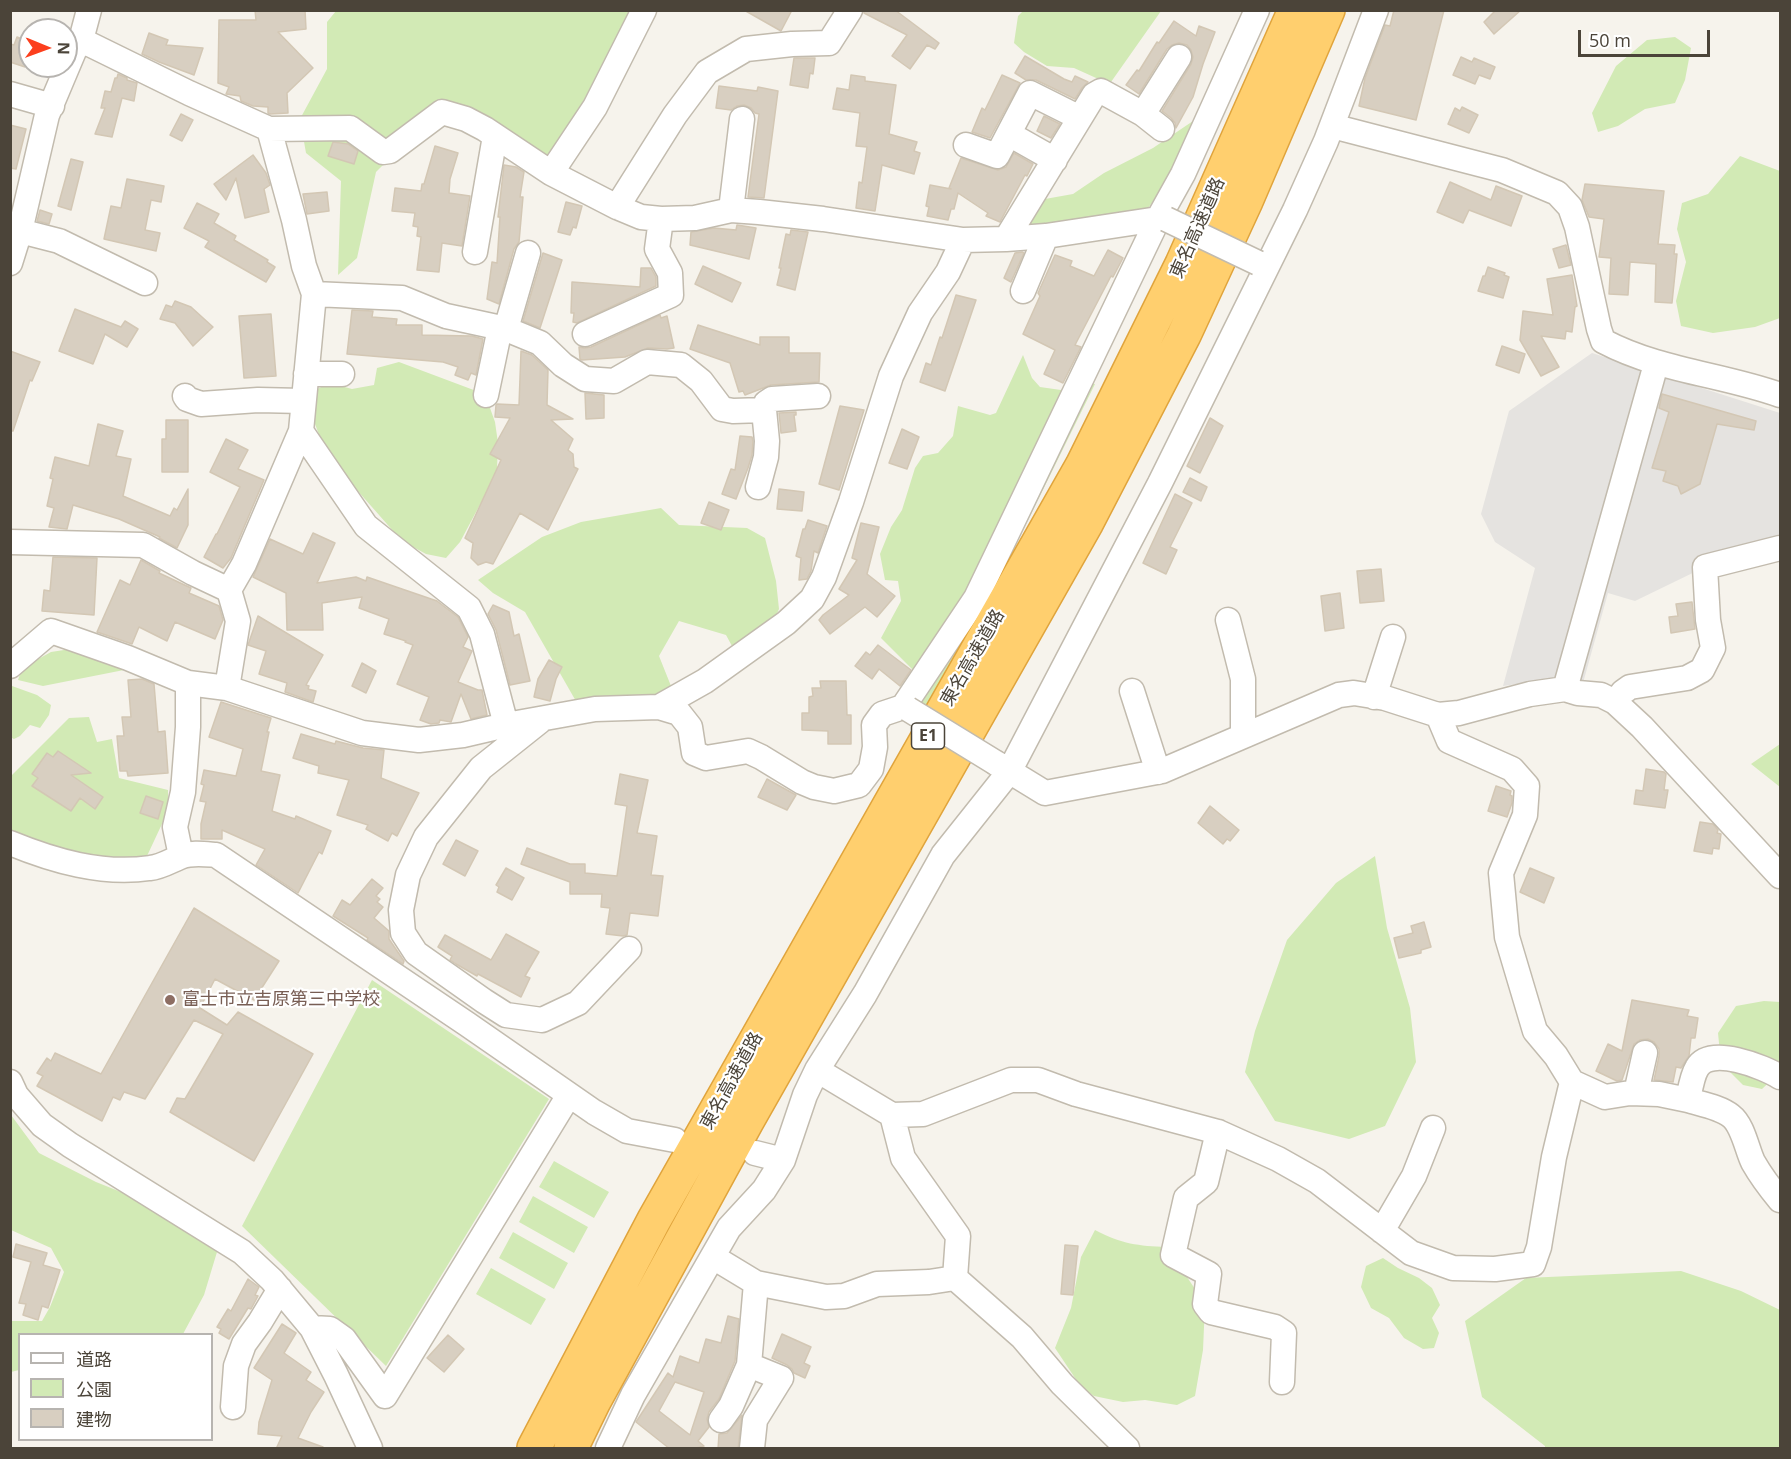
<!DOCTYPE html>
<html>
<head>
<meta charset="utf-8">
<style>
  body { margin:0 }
  #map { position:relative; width:1791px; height:1459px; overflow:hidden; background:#f6f3ec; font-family:"Open Sans","Noto Sans JP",sans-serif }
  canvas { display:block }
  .frame { position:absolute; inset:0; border:12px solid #4b4439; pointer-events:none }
  .legend { position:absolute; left:18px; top:1333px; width:195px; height:108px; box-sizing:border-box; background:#fff; border:2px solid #b7b4b0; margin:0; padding:8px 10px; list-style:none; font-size:18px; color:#4b4439 }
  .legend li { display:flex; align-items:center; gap:12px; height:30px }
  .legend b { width:30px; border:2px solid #b7b4b0 }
  .north { position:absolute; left:18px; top:18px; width:60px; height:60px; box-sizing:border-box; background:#fff; border:2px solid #b7b4b0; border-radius:50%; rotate:91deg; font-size:16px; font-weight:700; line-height:24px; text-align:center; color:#4b4439 }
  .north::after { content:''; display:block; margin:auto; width:21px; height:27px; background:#fc3f1d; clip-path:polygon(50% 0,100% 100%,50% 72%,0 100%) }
  .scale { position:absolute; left:1578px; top:30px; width:132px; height:27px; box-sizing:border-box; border:3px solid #4b4439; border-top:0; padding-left:8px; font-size:18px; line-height:21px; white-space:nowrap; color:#4b4439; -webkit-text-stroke:4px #fff; paint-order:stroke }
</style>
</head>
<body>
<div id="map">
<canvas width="1791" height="1459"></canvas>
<div class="frame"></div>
<ul class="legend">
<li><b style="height:8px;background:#fff"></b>道路</li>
<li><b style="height:16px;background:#d2eab5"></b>公園</li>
<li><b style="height:16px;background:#d8cfc1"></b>建物</li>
</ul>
<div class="north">N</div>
<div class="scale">50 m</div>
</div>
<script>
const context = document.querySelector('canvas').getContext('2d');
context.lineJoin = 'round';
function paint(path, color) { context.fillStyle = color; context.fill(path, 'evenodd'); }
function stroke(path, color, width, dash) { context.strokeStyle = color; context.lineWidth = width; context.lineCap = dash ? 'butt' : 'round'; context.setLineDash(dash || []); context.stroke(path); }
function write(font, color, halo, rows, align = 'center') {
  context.font = font + ' "Open Sans","Noto Sans JP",sans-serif'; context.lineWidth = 4.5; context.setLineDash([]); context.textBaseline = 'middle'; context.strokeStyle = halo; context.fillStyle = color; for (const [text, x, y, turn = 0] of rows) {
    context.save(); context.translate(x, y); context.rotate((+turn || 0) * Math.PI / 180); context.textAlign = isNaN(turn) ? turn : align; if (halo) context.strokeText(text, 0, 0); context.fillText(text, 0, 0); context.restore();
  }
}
paint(new Path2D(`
  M336 11H631L624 35 601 67 550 166 484 127 433 122 407 141 376 172 357 258 338 275 341 181 306 153 300 119 327 69V22Z
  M1023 11H1161L1111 82H1105L1074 68 1047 66 1024 52 1014 43 1018 16Z
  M1675 37 1691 48 1685 80 1675 103 1645 109 1618 126 1598 132 1592 113 1616 66 1647 40Z
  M1196 119 1168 186 1154 200 1143 215 1126 220 1020 226 1028 210 1045 199 1073 194 1104 173 1153 148Z
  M1740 156 1780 171V318L1755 327 1713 333 1681 326 1676 301 1686 262 1677 229 1682 203 1708 194Z
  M1023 355 1032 378 1040 387 1061 390 1081 380 1095 384 1000 577 970 626 948 669 933 707 922 709 911 704 919 676 881 638 901 601 898 581 885 580 880 554 891 527 902 510 915 468 923 456 938 453 953 436 958 406 990 415 996 413Z
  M399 362 479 392 490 408 495 422 498 443 497 469 483 499 460 542 446 558 426 554 402 541 341 472 321 440 312 416 317 389 330 383 352 389 374 385 377 368Z
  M661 508 679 525 747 528 765 538 776 581 779 609 763 644 738 657 726 635 679 621 659 656 673 691 651 708 577 703 525 612 493 593 478 580 542 537 581 522Z
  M77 648 129 669 43 686 18 680 22 668 51 652Z
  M12 686 37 695 51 705 49 715 40 728 30 725 20 736 14 739 10 737V687Z
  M89 717 97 742 112 739 119 778 168 790V811L147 856 132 860 105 859 11 836V776L69 718Z
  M1780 744V787L1751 764Z
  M1375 856 1387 928 1410 1008 1416 1062 1385 1126 1349 1139 1275 1121 1245 1072 1255 1031 1287 940 1336 883Z
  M372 980 549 1099 386 1366 242 1226Z
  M1764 1001 1780 1002V1072L1762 1089 1743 1085 1721 1063 1718 1033 1736 1006Z
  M11 1115 39 1153 96 1182 136 1198 217 1252 204 1295 183 1334H20L19 1370 11 1372 10 1321H42L50 1307 64 1272 51 1248 11 1230Z
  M554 1161 609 1192 594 1218 539 1187Z
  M533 1196 588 1227 574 1253 519 1222Z
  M1095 1230C1122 1244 1138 1246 1167 1247L1205 1304 1203 1350 1195 1396 1177 1405 1145 1400 1123 1402 1094 1396 1081 1387 1055 1348 1071 1308 1081 1257Z
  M513 1232 568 1263 554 1289 499 1258Z
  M1383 1258 1398 1268 1419 1278 1432 1288 1440 1305 1432 1318 1439 1333 1434 1348 1423 1349 1404 1338 1389 1318 1371 1308 1361 1287 1366 1266Z
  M491 1268 546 1299 531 1325 476 1294Z
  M1681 1271 1741 1291 1780 1310V1448H1545V1446L1482 1397 1465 1321 1526 1278Z`), '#d2eab5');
paint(new Path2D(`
  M1592 353 1780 413V548L1705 567 1635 601 1608 593 1583 683 1552 679 1503 686 1535 568 1495 542 1481 514 1509 411Z`), '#e5e3e0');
const building = new Path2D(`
  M255 10H305L306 29 278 32 313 68 287 93 288 113 270 114 268 113V107L253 106 241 101 240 96 226 94 229 87 218 83 219 20H256Z
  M744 10H792L781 31Z
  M864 10H895L939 43 935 49 927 45 910 69 892 56 907 35 864 13Z
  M1394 10H1444L1416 120 1359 106 1365 78 1385 25 1390 26Z
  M1496 10H1521L1494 34 1484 22Z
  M1174 21 1196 36 1199 26 1215 32 1203 64 1193 97 1176 128 1175 123 1171 118 1162 111 1191 64 1193 57 1191 50 1187 45 1179 43 1172 45 1167 49 1139 94 1126 85 1137 70 1139 71 1157 42 1159 43Z
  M149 33 168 40 166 45 203 48 194 75 159 62 142 54Z
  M17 37 30 42V66L26 65 25 67 10 62V44L14 45Z
  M1025 56 1064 79 1072 82 1075 76 1088 82 1082 88 1075 99 1036 80H1026L1015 73Z
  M1461 57 1472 62 1474 58 1495 67 1490 79 1479 75 1475 84 1453 75Z
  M794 58H815L813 74 810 73 808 88 790 85Z
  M118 74 127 78V80L137 83 134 101 122 98 112 137 95 134 105 108H101L105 91 111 92 115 78H117Z
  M851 75 865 77V81L896 85 889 134 917 142 914 151 920 153 914 174 882 165 875 211 856 208 859 182 862 183 867 147 856 146 860 113 833 109 837 88 849 90Z
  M1002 75 1020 83 990 138 972 132 982 108 985 110Z
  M719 86 757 91 758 87 778 91 764 198 748 197 759 114 755 113 751 108 744 105 737 106 731 110 716 108Z
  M1462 107 1478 115 1469 133 1448 124 1455 108 1460 111Z
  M181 114 193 120 182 141 170 135Z
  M1044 116 1060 124 1051 138 1037 131Z
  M10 125 26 129 16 169 10 168Z
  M333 142 348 144 358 151 354 164 328 156Z
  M435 146 458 153 450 179 449 193 470 196 462 246 442 243 439 272 417 270 421 237 417 236 418 227 413 226 415 213 392 211 395 188 421 191 422 184H424Z
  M1014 153 1033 164 1027 176 1025 175 1000 222 986 216 988 213 958 193 954 209H951L948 220 927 216 929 207 926 206 930 185 951 189 949 188 961 158 998 170 1006 167Z
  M253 155 266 173 270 185 264 189 269 212 245 218 236 178 226 200 214 184Z
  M71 159 83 162 71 210 58 206Z
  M504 165 516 167 524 172 520 197H523L519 242 514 249 499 304 487 299 492 262 497 263 500 217H498Z
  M127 179 164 186 161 202 151 200 145 230 160 233 156 251 104 239 111 206 121 208Z
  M1450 182 1491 200 1496 186 1522 196 1511 226 1469 210 1463 223 1437 212Z
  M1585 184 1664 191 1658 244 1675 245 1674 254H1677L1672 303 1655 302 1656 264 1630 262 1628 295 1609 294 1611 258 1599 257 1604 219 1589 217 1582 200Z
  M327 192 329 211 307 214 303 194Z
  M566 202 582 206 576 228 573 227 570 235 558 232Z
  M197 203 219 214 214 223 236 236 234 240 268 260 267 262 275 267 266 282 205 247 209 241 184 228Z
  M40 210 52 214 49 224 37 221Z
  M737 225 756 228 749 259 690 245 691 232 714 228 736 230Z
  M791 230 808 232 795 290 777 285 781 268H779L786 234 790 235Z
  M1566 245 1571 265 1559 268 1553 249Z
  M1108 250 1123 258 1113 277 1111 276 1075 345 1081 347 1063 383 1044 374 1055 350 1023 334 1040 296 1038 293 1055 255 1072 261 1070 266 1094 276Z
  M1022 252 1024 253 1011 282 1004 278 1015 253Z
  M543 253 562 260 540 328 523 321Z
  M703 266 741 283 732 302 695 284Z
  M1488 267 1505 273 1504 275 1509 277 1503 298 1478 291 1483 276H1485Z
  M641 268H651L656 277V286L577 323 573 322 574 313H571L572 282 640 287Z
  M1572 275 1577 306 1575 307 1572 332 1566 331 1565 339 1541 336 1559 367 1541 376 1520 340 1523 311 1553 315 1547 279Z
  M956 295 976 300 945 391 920 382 926 363 931 365 940 337 942 338Z
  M175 301 191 307 213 327 193 346 175 323 160 319 166 305 172 307Z
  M75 309 121 327 125 321 138 329 127 347 105 334 93 364 59 351Z
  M352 310 373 311 372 317 397 319 396 325H422V335L472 336 483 339 476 375 471 373 468 380 455 375 458 367 443 362 347 354Z
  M271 314 276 376 244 378 239 316Z
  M660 315 661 318 667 316 674 348 667 349 648 348 625 357 582 360 580 359 579 347 584 348 591 347Z
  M698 325 760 345V337H789V353H820L819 382 771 385 745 395 743 391 739 392 730 363 690 349Z
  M1502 346 1525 354 1519 373 1496 365Z
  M10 351 40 362 32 381 30 380 13 431H10Z
  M521 351 532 355 548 370 547 405 573 419 551 420 573 439 568 450 573 454 574 467 578 469 548 530 520 513 493 564 486 562 478 565 471 558 473 543 465 538 501 460 490 454 510 418 495 417 496 405 497 404 519 405Z
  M585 393 604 395V418L586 419Z
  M1662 394 1756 421 1754 430 1717 424 1700 484 1681 494 1678 486 1663 481 1666 471 1652 468 1669 412 1659 408Z
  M840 406 864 410 839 490 819 484Z
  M796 412V415H794L796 431 781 433 779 413Z
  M1210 418 1223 426 1200 473 1187 466Z
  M166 420H188V472H162V439H166Z
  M98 424 123 431 116 456 131 459 123 496 170 516 174 508 177 510 188 489V525L177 548 159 538 160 537 119 519 73 505 67 529 49 527 54 508 47 506 53 479 50 478 55 457 89 466Z
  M902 429 919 437 907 469 889 463Z
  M740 436 752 437 753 441 752 455 748 468 736 499 722 494 731 469 735 470Z
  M226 439 248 450 238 469 264 480 231 558 223 568 204 557 216 534H217L240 487 210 472Z
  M1190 478 1207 487 1201 501 1183 492Z
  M779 489 804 492 802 511 777 509Z
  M1175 494 1192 503 1170 547 1177 550 1166 574 1143 563Z
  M709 502 729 510 721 530 701 523Z
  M808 520 827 526 818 553 814 551 811 571 807 579 799 580 801 558 796 556 803 529H805Z
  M861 523 879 527 867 574 895 596 877 617 865 607 830 634 819 620 823 615 849 595 839 589 857 560 852 558Z
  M313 533 335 543 317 583 356 577 366 581 367 577 437 601 458 617 468 637 463 647 472 651 458 682 478 690H482L487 715 471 719 461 694 451 722 440 720 439 723 431 724 420 720 429 697 397 684 413 645 405 642 406 641 384 634 389 619 359 608 362 597 322 603 323 630H287L286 593 253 577 270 539 303 554Z
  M53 557 97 558 94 615 42 611 44 590 50 591Z
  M141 560 160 571 159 573 191 588 189 593 219 606 223 620 215 639 175 622 167 641 139 627 132 644 97 632 120 580 130 585Z
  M1381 569 1384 601 1360 603 1357 571Z
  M1340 593 1344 628 1325 631 1321 596Z
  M1692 602 1695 629 1671 633 1669 617 1678 616 1676 604Z
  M493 605 509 612 514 636 519 634 530 681 510 685 496 630 488 614Z
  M258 616 323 655 306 685 309 686 308 689 316 691 313 702 285 692 287 683 259 674 266 651 248 645Z
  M878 645 911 670 900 686 879 669 872 679 855 666 866 652 870 655Z
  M549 660 562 667 556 679 550 701 534 697 538 679Z
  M362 663 376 671 366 693 352 686Z
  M142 679 154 684 158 732 165 731 168 773 128 776 127 771H120L117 736H124L122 717H131L128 680Z
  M820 681H846L847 715H851V744H828V731L802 730V713H809V697L813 696 812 688H821Z
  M221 702 271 718 267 732H269L261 771 280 775 272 811 295 819 296 816 331 831 322 854 319 852 298 893 256 865 265 849 222 830V839H201V824L206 802 200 801 204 785 201 784 204 770 236 776 243 749 209 737Z
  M301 734 335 744 336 741 363 748 384 750 381 778 419 793 397 836 392 833 388 841 366 829 368 825 337 815 349 780 318 773 319 766 293 758Z
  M58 751 91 773 71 775 103 797 95 809 80 798 71 811 32 786 38 778 32 774 47 753 53 757Z
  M1646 769 1664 772 1666 774 1664 790H1668L1665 808 1634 804 1636 790 1643 791Z
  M620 774 648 780 637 833 657 836 651 875 663 876 658 916 630 913 627 935 623 936 606 934 610 908 601 907 602 894H570V882L521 864 527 848 570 864H585V873L617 876 627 806 615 804Z
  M767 779 796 795 787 810 758 797Z
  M1496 786 1511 791 1510 795 1512 796V803L1507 817 1488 811Z
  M146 796 163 802 158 819 140 813Z
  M1210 806 1239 830 1230 841 1227 839 1223 844 1198 823Z
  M1700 822 1713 824 1718 830 1717 833 1721 834 1719 849 1713 848 1712 854 1694 851Z
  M456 840 478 851 465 876 443 864Z
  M506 868 524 878 512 900 497 892 499 887 496 885Z
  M1530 868 1554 878 1544 903 1520 892Z
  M372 879 383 888 376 896 380 899 377 902 383 907 374 918 389 931V939L404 961 403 964 367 940 368 938 333 916 342 900 350 905Z
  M194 908 279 961 254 1000 215 979 200 1008 227 1025 238 1012 313 1054 254 1161 170 1112 177 1098 185 1099 223 1034 194 1020 145 1099 124 1092 120 1100 113 1097 102 1121 37 1086 43 1076 37 1073 47 1058 51 1061 55 1053 101 1074Z
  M1424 922 1431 947 1421 950V953L1399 958 1394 938 1413 933 1411 926Z
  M506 934 539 952 525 976 530 978 521 997 478 974 477 976 456 964 450 960 452 956 438 947 445 935 491 960Z
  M1632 1000 1689 1010 1687 1016 1698 1018 1695 1038H1691L1689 1056 1681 1068 1676 1067 1673 1082 1654 1080 1659 1056V1049L1654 1042 1648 1039 1640 1040 1634 1044 1622 1080 1617 1081 1596 1071 1608 1044 1622 1051Z
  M16 1244 47 1253 43 1265 60 1270 48 1308 42 1306 38 1320 23 1315 26 1304 19 1303 31 1262 13 1257Z
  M1065 1245 1078 1246 1073 1295 1061 1294Z
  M248 1279 259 1287 255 1295 258 1296 251 1309 248 1308 229 1339 219 1333 221 1329 217 1327 228 1309 231 1311Z
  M728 1316 739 1319 735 1361 719 1399 709 1412 707 1419 709 1427 698 1441 704 1446 692 1449H670L636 1422 668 1373 673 1377 680 1356 699 1363 706 1339 721 1343ZM675 1382 704 1392 690 1435 659 1411Z
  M282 1324 296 1333 284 1353 311 1372 306 1380 324 1392 311 1412 298 1438 323 1447V1449H276L282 1436 258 1434 259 1422 272 1380 254 1368Z
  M782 1334 811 1347 804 1363 810 1366 805 1378 794 1373 792 1369 787 1365 772 1358Z
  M448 1335 464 1349 444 1372 427 1358Z
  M742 1415 738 1449H718L719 1434 727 1433Z`);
paint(building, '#d8cfc1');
stroke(building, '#d3c7b4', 1.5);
const minor = new Path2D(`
  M81 40 189 93 269 129 350 128 383 152 390 151 442 112 466 119 485 129 551 173 617 207 641 217 661 219 695 218 731 210 759 212 823 219 963 240 1006 239 1046 236 1158 219H1166
  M10 94 52 106
  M1143 114 1179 57
  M1332 126 1502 170 1557 193 1570 207 1577 227 1599 329 1603 341C1660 371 1721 374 1780 395
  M1009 134 1055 160
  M966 145 997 156 1030 93 1080 118
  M551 173 595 107 644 10
  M617 207 675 115 707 72 746 49 792 44 829 43 850 10
  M731 210 742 119
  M20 231 59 241 145 283
  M1006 239 1094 95 1101 91 1143 114 1162 129
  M475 252 495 136
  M10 263 20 231 47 115 74 51 81 40 89 10
  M1023 291 1046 236
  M314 294 402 298 446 316 506 329 540 343 563 365 585 379 614 381 647 362 681 365 701 381 722 409 733 411 764 410 766 403 772 399 818 396
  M506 329 528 253
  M585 334 671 295 670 273 657 249 661 219
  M306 374H342
  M486 395 500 328
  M185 396 187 399 201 404 258 400 303 401
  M301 431 366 526 469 608 482 634 506 725
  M758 487 766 457 767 441 764 410
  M10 542 143 545 193 573 229 590
  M1228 620 1243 679V729L1246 735
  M10 666 51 631 128 658 188 683 227 688 362 733 419 740 463 735 506 725 595 709 659 707 679 713 690 727 694 753 706 758 748 751 761 757 802 782 814 787 834 791 859 785 871 769 875 747 874 725 882 714 903 707 976 598 1158 219 1183 174 1257 10
  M227 688 238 621 229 590 244 564 301 431 314 294 304 266 294 220 269 129
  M1565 689 1656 364
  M1132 691 1158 772
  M1374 697 1393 637
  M1615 702 1623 692 1630 687 1687 678 1702 670 1713 648 1708 620 1705 567 1780 548
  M659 707 705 681 786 623 812 599 824 577 851 502 891 376 920 313 948 272 963 240
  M540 721 481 768 426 837 408 875 401 910 403 933 416 953 484 1001 506 1015 542 1020 578 1003 629 949
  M996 763 1045 793 1162 771 1339 695 1354 693 1385 698 1438 715 1459 713 1530 694 1565 689 1578 693 1601 695 1615 702 1642 727 1780 876
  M10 843C54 861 102 875 150 868 161 867 170 861 180 857 191 852 204 854 216 855L467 1024 594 1112 627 1131 675 1140
  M181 856 175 827 183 792 188 727V683
  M817 1070 892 1115 923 1114 1011 1080H1038L1076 1094 1218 1132 1278 1159 1317 1181 1411 1253 1453 1268 1495 1269 1533 1264 1539 1247 1554 1157 1572 1082 1556 1056 1535 1031 1507 937 1501 873 1525 815 1527 786 1512 769 1449 741 1438 715
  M1780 1077C1764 1067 1710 1045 1697 1068 1692 1076 1690 1090 1688 1100 1701 1104 1720 1107 1731 1116 1743 1125 1747 1150 1753 1162 1761 1176 1770 1188 1780 1200
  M10 1082 16 1095 42 1125 70 1145 242 1252 272 1280 312 1328 336 1375 370 1448
  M1572 1082 1605 1097 1630 1093 1659 1094 1688 1100
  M1636 1093 1645 1053
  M892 1115 903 1158 958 1236 955 1278 1022 1337 1062 1384 1127 1448
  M1218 1132 1206 1182 1186 1198 1173 1255 1209 1274 1205 1304 1211 1312 1275 1327 1284 1333 1282 1382
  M755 1153 783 1160
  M1382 1231 1414 1176 1433 1128
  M713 1257 756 1283 749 1365 781 1378 755 1420 752 1448
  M756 1283 826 1297 844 1296 877 1284 929 1282 955 1278
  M312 1328 330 1329 344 1339 385 1396 569 1095
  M233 1407 236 1366 244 1344 260 1322 280 1289
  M721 1420 731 1406 749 1365
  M608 1448 633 1395 729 1228 764 1190 783 1160 805 1095 817 1070 865 994 943 855 1009 772 1160 483 1295 210 1326 141 1376 10`);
const highway = new Path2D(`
  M534 1448 654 1220 1082 466 1182 264 1295 10
  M571 1448 594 1401 747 1121 1087 522 1184 335 1246 201 1328 10`);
stroke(minor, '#c2bbae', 27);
stroke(highway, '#e0a43c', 36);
stroke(minor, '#fff', 24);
stroke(highway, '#ffcf6e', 33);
const minorBridge = new Path2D(`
  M1166 219 1258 263
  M908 709 996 763`);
stroke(minorBridge, '#c2bbae', 27, []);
stroke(minorBridge, '#fff', 24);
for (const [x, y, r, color] of [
  [170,1000,6,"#8d6e63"]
]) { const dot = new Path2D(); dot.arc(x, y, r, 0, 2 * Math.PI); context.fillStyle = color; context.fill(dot); stroke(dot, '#fff', 2); }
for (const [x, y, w] of [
  [928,736,33]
]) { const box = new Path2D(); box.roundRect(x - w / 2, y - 13, w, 26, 4.5); context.fillStyle = '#fff'; context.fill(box); stroke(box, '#4b4439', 1.5); }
write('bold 16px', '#4b4439', null, [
  ["E1",928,736]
]);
write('18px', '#4b4439', '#fff', [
  ["東名高速道路",1198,228,-66],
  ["東名高速道路",973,658,-60],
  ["東名高速道路",732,1081,-61]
]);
write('18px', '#785e54', '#fff', [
  ["富士市立吉原第三中学校",182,1000]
], 'left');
</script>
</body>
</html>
